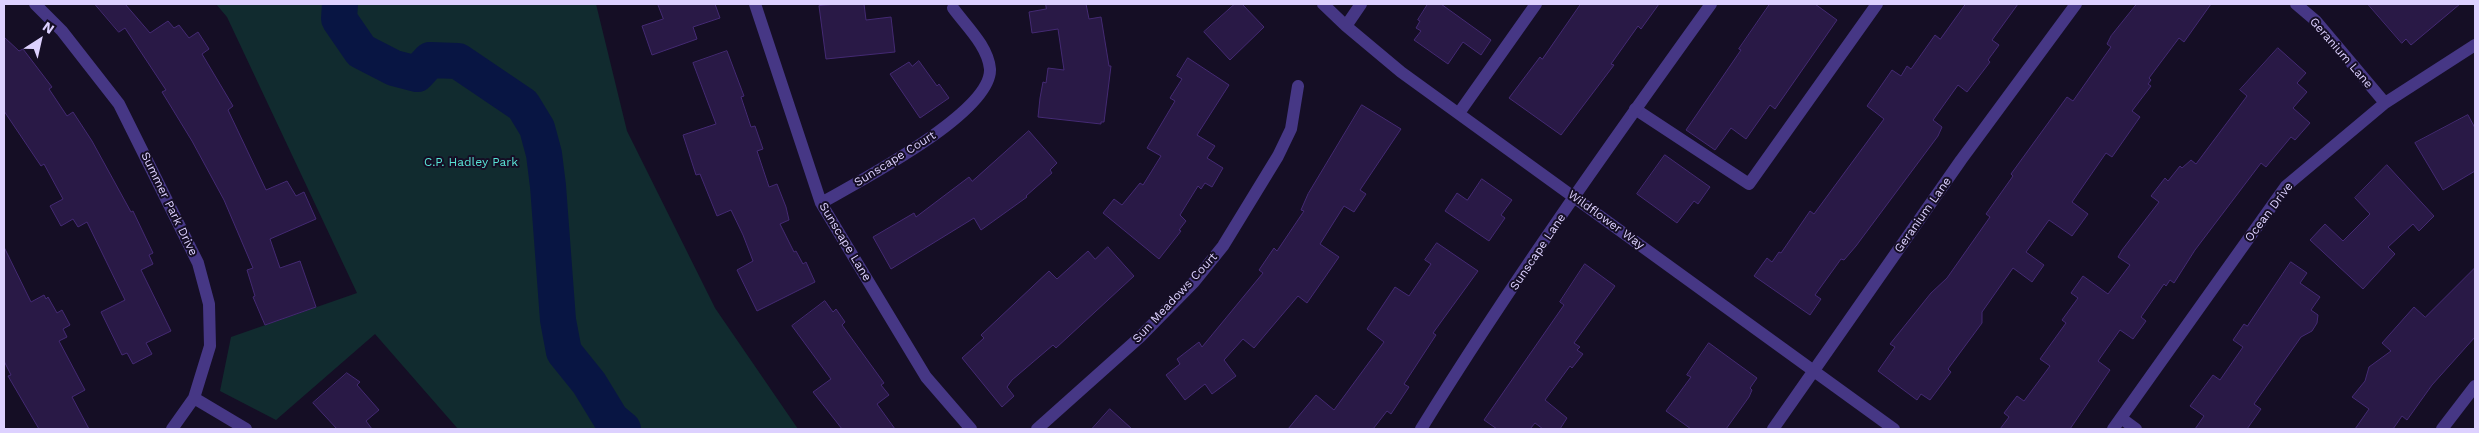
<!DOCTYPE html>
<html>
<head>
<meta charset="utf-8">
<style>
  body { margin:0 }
  #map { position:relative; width:2479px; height:433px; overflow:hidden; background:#150e25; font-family:"Work Sans",sans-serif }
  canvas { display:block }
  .frame { position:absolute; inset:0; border:5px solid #ddd1ff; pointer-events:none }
  .north { position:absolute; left:15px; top:15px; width:50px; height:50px; -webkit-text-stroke:4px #150e25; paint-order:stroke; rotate:35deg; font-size:14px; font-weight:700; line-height:20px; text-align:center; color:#ddd1ff }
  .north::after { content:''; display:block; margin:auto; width:18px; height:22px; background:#ddd1ff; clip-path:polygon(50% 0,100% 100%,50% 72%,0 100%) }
</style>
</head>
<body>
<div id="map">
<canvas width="2479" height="433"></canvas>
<div class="frame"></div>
<div class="north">N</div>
</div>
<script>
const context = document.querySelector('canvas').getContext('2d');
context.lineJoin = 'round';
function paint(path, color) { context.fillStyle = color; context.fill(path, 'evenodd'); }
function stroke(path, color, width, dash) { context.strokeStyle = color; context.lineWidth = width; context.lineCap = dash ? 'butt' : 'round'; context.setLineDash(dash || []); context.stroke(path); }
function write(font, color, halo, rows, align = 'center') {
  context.font = font + ' "Work Sans",sans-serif'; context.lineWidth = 4; context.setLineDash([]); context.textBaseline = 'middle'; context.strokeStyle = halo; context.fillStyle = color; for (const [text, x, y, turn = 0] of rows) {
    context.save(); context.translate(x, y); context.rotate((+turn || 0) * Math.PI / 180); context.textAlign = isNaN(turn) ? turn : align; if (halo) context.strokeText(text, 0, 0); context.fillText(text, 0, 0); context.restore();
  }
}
paint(new Path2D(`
  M216 4H596L627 131 715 308 798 429H458L375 334 276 420 220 391 231 337 357 293 227 17Z`), '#112b2f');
stroke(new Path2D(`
  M340 4 339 19 361 51 394 68 417 74 430 60 458 61 523 105 537 128 544 154 548 186 558 320 564 352 589 383 611 419 623 429`), '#081543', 36);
const building = new Path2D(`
  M95 4H125L150 33 168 21 174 28 179 25 189 38 198 32 209 49 202 54 233 106 228 110 266 190 287 181 296 196 304 192 316 219 270 239 280 268 300 261 316 307 265 325 253 297 255 296 247 270 253 268 224 200 192 141 162 92 166 90 125 28 119 32Z
  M658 4H715L720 18 693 27 697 39 652 55 642 26 663 19Z
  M837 4H864L866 20 891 17 895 52 826 59 819 6Z
  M1046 4H1086L1089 19 1101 17 1109 66H1111L1104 122H1101V124L1038 117 1040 98 1043 82 1046 83 1048 68 1064 70 1058 29 1032 33 1029 12 1046 9Z
  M1235 4H1242L1264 27 1230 60 1204 32Z
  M1428 4H1441L1491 40 1481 55 1463 42 1448 64 1414 40 1421 31 1416 28 1420 21 1418 20Z
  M1581 4H1659L1641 29 1638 26 1611 64 1614 65 1561 135 1509 98 1540 57 1542 59Z
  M1770 4H1815L1837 20 1775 109 1770 105 1746 139 1731 128 1715 150 1686 130 1741 50 1739 49Z
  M1966 4H2018L1992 40 1999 45 1988 60 1990 62 1967 92 1958 85 1933 120 1942 127 1938 136 1856 246 1844 260 1841 259 1815 295 1821 299 1810 315 1754 276 1767 258 1772 262 1779 252 1781 253 1810 211 1814 214 1884 119 1867 106 1892 70 1901 76 1907 66 1911 69 1935 35 1940 39Z
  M2137 4H2211L2184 42 2179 38 2149 78 2151 80 2148 84 2151 86 2132 111 2140 117 2112 157 2106 153 2072 202 2088 214 2072 236 2049 220 2026 252 2044 265 2032 282 2013 268 1982 312V323L1948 369 1951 372 1930 400 1921 394 1917 400 1878 371 1895 347 1890 344 1931 293 1947 278 1990 217 1986 214 2013 176 2011 174 2067 97 2073 101 2111 47 2107 44 2111 36Z
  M2368 4H2460L2411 45 2406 39 2402 43Z
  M4 37 19 51 23 49 52 87 49 89 67 116 73 112 92 141 131 212 133 211 153 253 149 255 153 264 141 270 171 331 146 343 152 354 133 364 127 353 122 355 101 312 125 300 87 222 78 227 73 219 61 226 50 206 63 199 44 164 41 166 4 111Z
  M2278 48 2306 73 2297 83 2307 92 2293 108 2310 123 2295 140 2291 137 2266 167 2261 163 2195 250 2174 283 2170 280 2166 286 2164 284 2141 317 2146 321 2133 339 2120 330 2098 361 2110 370 2070 429H2000L2009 417 2004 413 2017 396 2024 401 2050 366 2040 359 2066 323 2062 320 2078 298 2071 293 2083 276 2108 294 2130 265 2118 257 2122 250 2159 202 2151 196 2165 178 2168 181 2180 166 2182 168 2191 160 2196 164 2247 96 2240 90Z
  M727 51 744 96 741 97 751 127 755 126 763 149 757 151 769 187 777 184 786 207 789 220 780 224 794 252 796 251 803 264 806 262 815 282 757 311 737 270 753 261 743 235 731 210 717 216 700 174 696 175 683 135 716 124 693 63Z
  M1188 58 1229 85 1197 135 1215 146 1207 158 1223 168 1212 187 1205 183 1201 189 1198 186 1180 215 1186 221 1179 230 1181 231 1159 259 1103 213 1114 199 1122 205 1140 183 1143 185 1161 156 1147 148 1175 101 1170 98 1182 79 1177 76Z
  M919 61 937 86 939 84 949 98 920 118 890 74 909 62 912 66Z
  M1362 105 1401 129 1360 190 1366 194 1354 212 1344 206 1320 244 1339 257 1307 303 1298 296 1254 348 1243 339 1224 360 1236 376 1212 394 1205 384 1185 400 1166 375 1180 364 1177 359 1199 342 1202 347 1263 273 1259 270 1274 248 1277 251 1304 211 1301 210 1308 194Z
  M2468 115 2475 128V171L2443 190 2415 143Z
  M1029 131 1057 163 1050 170 1052 173 1026 196 1027 197 981 230 974 218 891 269 873 237 914 213 916 217 969 177 972 181Z
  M1665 155 1710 187 1698 204 1694 201 1677 223 1637 194Z
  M2387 165 2434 216 2419 231 2413 224 2388 247 2395 254 2363 289 2310 240 2325 224 2343 241 2370 214 2355 198Z
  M1482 179 1512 200 1501 215 1505 218 1489 241 1445 211 1457 193 1467 200Z
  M1437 243 1478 271 1433 333 1436 335 1404 384 1409 387 1391 414 1387 411 1373 429H1288L1316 395 1334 410 1384 342 1367 329 1395 287 1409 296 1431 264 1425 260Z
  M4 247 31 302 44 295 46 299 48 297 57 313 62 310 70 325 63 329 67 337 59 341 85 390 72 397 89 429H39L8 376 11 375 4 361Z
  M1108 247 1134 276 1056 348 1053 345 1012 380 1007 387 1014 396 1002 407 962 358 984 338 981 335 1049 271 1057 279 1088 251 1095 259Z
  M2291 262 2307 273 2300 283 2320 297 2311 310 2318 315 2317 323 2312 331 2301 337 2254 404 2261 409 2247 429H2195L2204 416 2190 406 2213 375 2220 380 2243 347 2233 340 2244 324 2247 326Z
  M1585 264 1615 286 1574 343 1580 347 1577 350 1583 354 1572 368 1570 366 1545 400 1567 418 1560 429H1543L1535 423 1530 429H1497L1484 420 1564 305 1560 302Z
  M2475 268V337L2432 385 2407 420 2402 416 2393 429H2355L2369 409 2352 397 2365 381 2369 367 2391 351 2382 343 2414 307 2425 317Z
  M825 301 833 312 836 309 845 322 842 325 884 383 881 385 889 395 877 404 895 429H842L813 392 831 379 792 326Z
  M1709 343 1757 378 1750 388 1752 390 1749 397 1726 429H1691L1666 411 1691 377 1687 375Z
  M347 373 360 382 357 385 379 410 366 421 372 429H337L313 403Z
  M1110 409 1132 429H1092Z`);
paint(building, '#291946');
stroke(building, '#442a73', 1);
stroke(new Path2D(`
  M1635 109 1749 184 1877 4
  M1459 113 1536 4`), '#463785', 12);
stroke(new Path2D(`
  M35 4 62 31 119 104 198 263 209 304 210 346 194 398 172 429
  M755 4 821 203 926 377 971 429
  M1323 4 1346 26 1401 72 1894 429
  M2296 4 2316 21 2385 103
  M1346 26 1361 4
  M821 203C856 183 992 113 990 69 988 46 966 26 953 8
  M194 398 246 429
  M2121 418 2136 429
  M1037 429 1140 337 1194 282 1223 246 1278 156 1291 129 1298 86
  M1421 429C1511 283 1611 143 1711 4
  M1773 429 1961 160 2076 4
  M2113 429 2286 186 2385 103 2475 45
  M2442 429 2475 386`), '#463785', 12);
write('12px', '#ddd1ff', '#150e25', [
  ["Geranium Lane",2341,53,49],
  ["Sunscape Court",895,159,-32],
  ["Summer Park Drive",169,204,64],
  ["Ocean Drive",2269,212,-53],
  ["Geranium Lane",1923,215,-55],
  ["Wildflower Way",1606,220,36],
  ["Sunscape Lane",845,242,59],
  ["Sunscape Lane",1538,252,-56],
  ["Sun Meadows Court",1175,298,-47]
]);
write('12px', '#59e3d5', '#150e25', [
  ["C.P. Hadley Park",471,162]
]);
</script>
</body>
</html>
